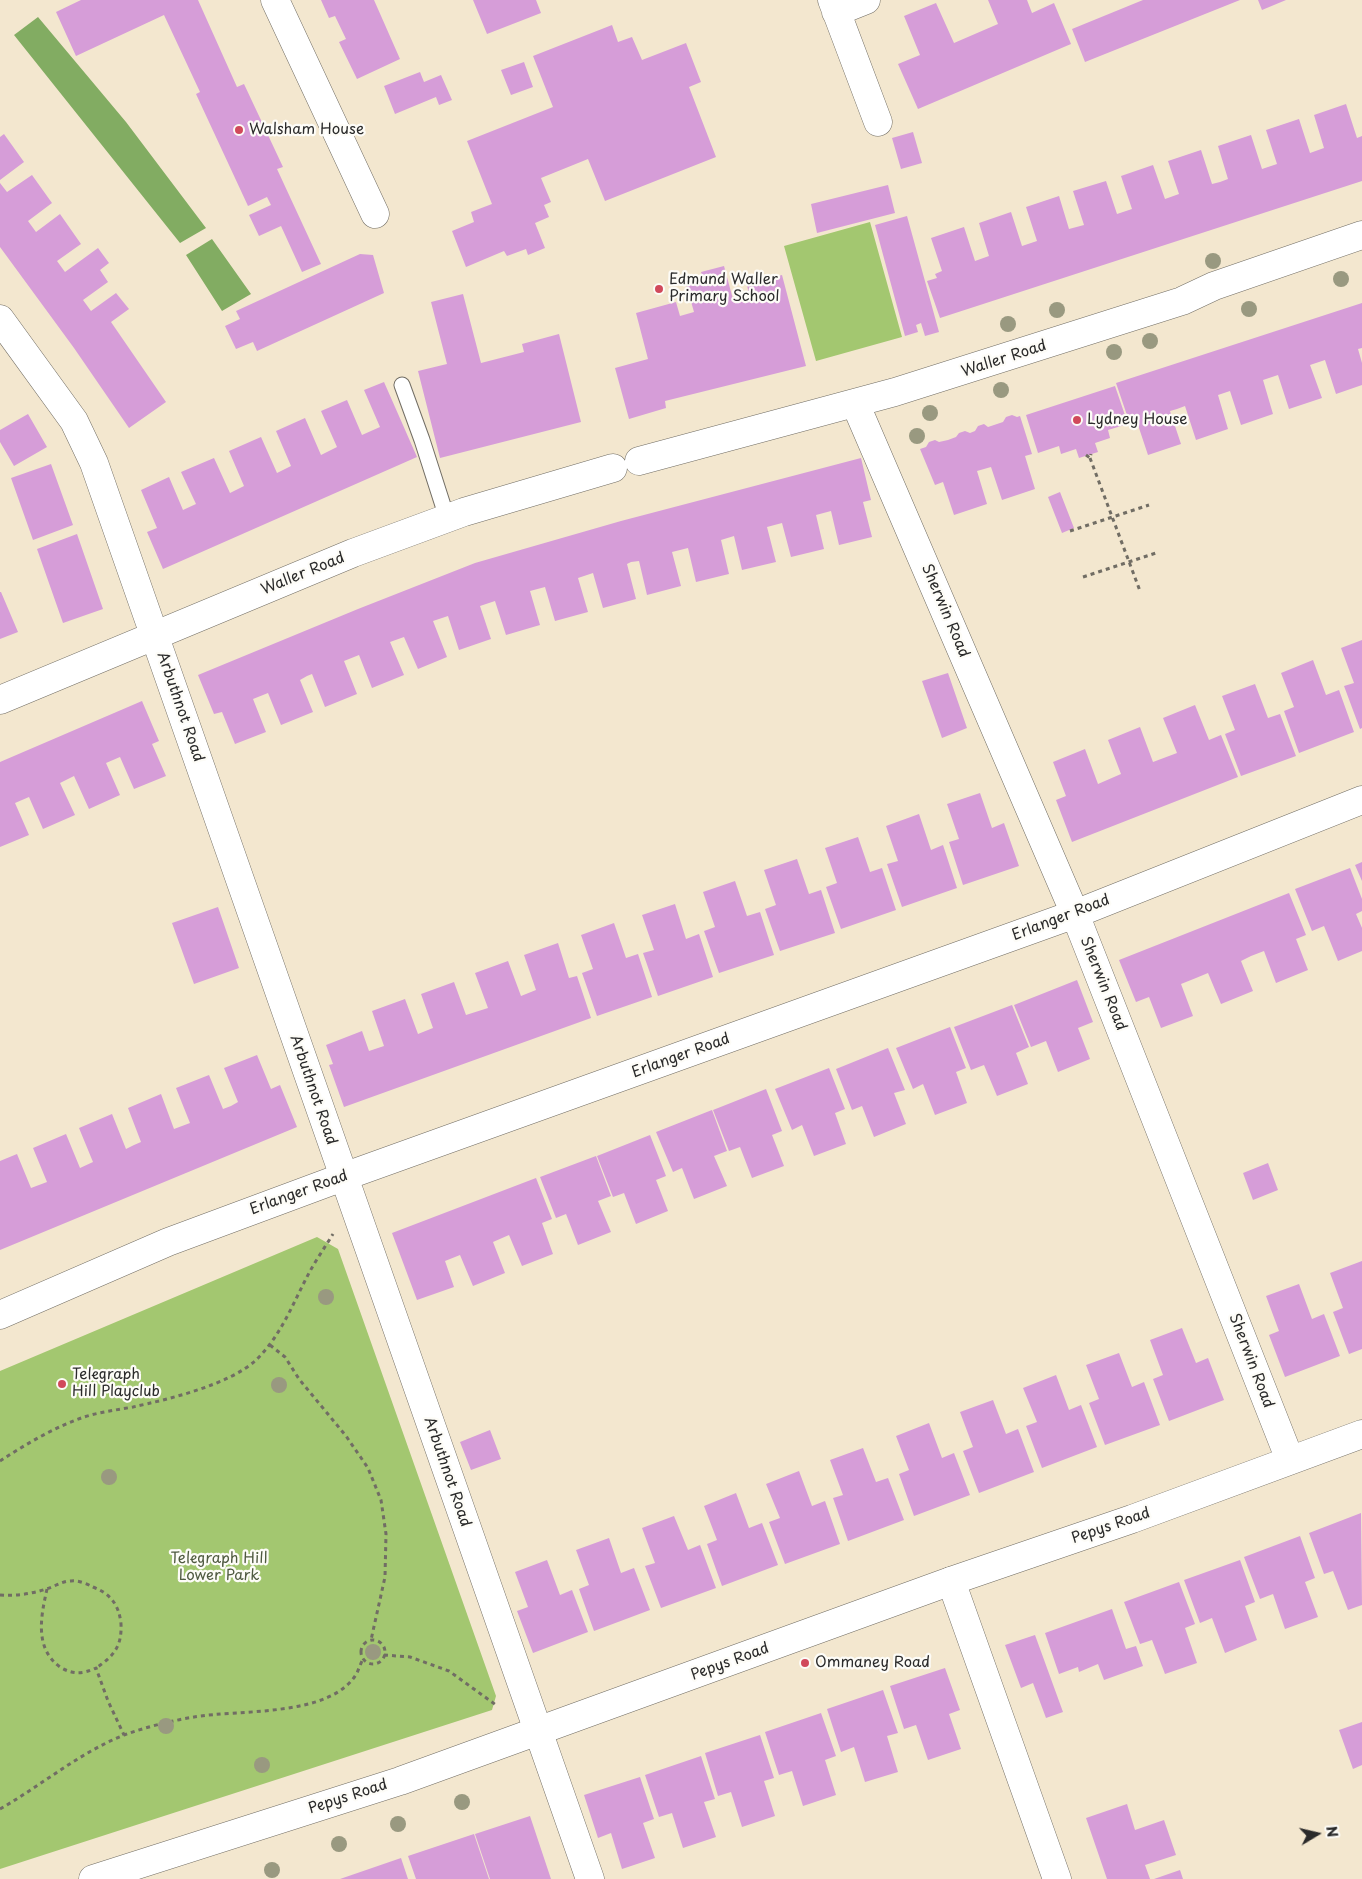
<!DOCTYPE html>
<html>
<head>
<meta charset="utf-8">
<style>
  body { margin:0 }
  #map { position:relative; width:1362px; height:1879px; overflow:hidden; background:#f3e7cf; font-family:"Playpen Sans",sans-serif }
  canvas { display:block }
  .north { position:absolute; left:1292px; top:1809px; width:50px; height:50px; -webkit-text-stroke:4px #fdfcf7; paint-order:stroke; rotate:81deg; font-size:14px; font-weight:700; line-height:20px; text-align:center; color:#2b2b2b }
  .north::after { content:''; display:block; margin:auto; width:18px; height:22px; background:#2b2b2b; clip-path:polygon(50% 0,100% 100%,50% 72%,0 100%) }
</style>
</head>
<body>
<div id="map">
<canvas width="1362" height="1879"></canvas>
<div class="north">N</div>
</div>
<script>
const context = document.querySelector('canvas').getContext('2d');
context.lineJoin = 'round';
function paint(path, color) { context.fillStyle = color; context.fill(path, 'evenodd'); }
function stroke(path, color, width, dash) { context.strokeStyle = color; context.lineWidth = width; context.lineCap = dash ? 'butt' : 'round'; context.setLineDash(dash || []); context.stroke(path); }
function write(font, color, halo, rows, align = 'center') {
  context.font = font + ' "Playpen Sans",sans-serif'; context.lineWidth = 4.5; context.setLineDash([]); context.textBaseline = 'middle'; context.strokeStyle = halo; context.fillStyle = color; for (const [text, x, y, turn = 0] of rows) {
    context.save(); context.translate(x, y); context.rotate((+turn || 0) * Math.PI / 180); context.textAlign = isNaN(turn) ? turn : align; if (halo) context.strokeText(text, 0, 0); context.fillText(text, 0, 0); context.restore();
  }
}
paint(new Path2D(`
  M870 222 902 337 816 361 784 246Z
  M317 1237 338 1249 496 1696 492 1710 0 1869V1371Z`), '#a3c770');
paint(new Path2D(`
  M38 17 126 122 206 228 180 243 14 35Z
  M212 239 251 294 222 311 186 255Z`), '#82ac62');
paint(new Path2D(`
  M81 0H198L237 87 244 84 283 167 277 169 321 264 302 272 281 226 259 236 249 215 271 205 267 197 248 206 196 94 200 92 164 15 76 56 56 12Z
  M321 0H374L400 59 357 79 339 42 346 39 335 16 329 18Z
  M473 0H536L541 13 487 34Z
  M988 0H1027L1032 13 1054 3 1071 44 918 109 898 64 920 55 904 16 936 3 954 43 998 24Z
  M1143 0H1240L1085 62 1072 29Z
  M1258 0H1286L1262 10Z
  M612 25 618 42 632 37 642 60 686 43 701 82 689 87 716 157 605 201 588 159 541 178 551 202 544 205 549 217 535 223 545 248 528 255 526 249 507 256 504 251 466 267 452 231 474 222 471 212 492 204 467 141 553 107 533 56Z
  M524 62 533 87 511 95 501 70Z
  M420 72 424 82 441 75 452 100 439 105 436 97 395 114 384 86Z
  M1346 104 1357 138 1362 136V181L940 318 927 281 937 278 935 274 942 271 931 238 964 227 975 261 989 256 979 223 1011 212 1022 246 1037 241 1026 207 1059 196 1069 229 1084 225 1073 191 1106 181 1117 214 1132 209 1121 176 1153 165 1165 199 1179 194 1168 161 1201 150 1212 184 1220 182 1228 179 1218 146 1251 135 1262 169 1277 164 1266 130 1299 119 1310 153 1324 148 1314 115Z
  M913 132 922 163 901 169 892 138Z
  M4 134 24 162 0 180V137Z
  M32 175 52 203 28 221 36 232 60 214 81 244 57 261 65 272 98 248 109 263 100 270 108 282 83 300 91 311 116 293 129 309 111 322 166 402 129 428 74 348 0 247V183L7 192Z
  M888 185 895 213 817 233 811 204Z
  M907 216 939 332 925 336 921 323 916 325 918 332 905 336 875 225Z
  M360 254 373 255 384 293 257 351 253 342 236 349 225 326 240 319 236 311Z
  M724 266 734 303 750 299 747 285 782 275 806 366 665 401 666 408 629 419 615 368 648 359 636 313 676 302 680 316 694 312 686 284 703 279 701 272Z
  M463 294 481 363 524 352 522 344 559 334 581 422 440 458 418 371 447 364 431 302Z
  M1362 303V348L1358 349 1362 363V385L1336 394 1325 360 1310 365 1322 398 1289 409 1278 375 1263 380 1273 414 1241 425 1230 391 1218 395 1228 429 1196 440 1185 406 1177 409 1170 411 1181 444 1148 455 1137 422 1130 424 1116 383Z
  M384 382 417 457 163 569 147 532 157 528 141 490 169 477 183 510 196 504 181 472 214 458 230 493 244 486 229 451 261 437 277 473 291 466 276 431 305 418 321 455 337 447 321 411 347 400 362 435 380 427 364 390Z
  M1115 386 1128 424 1108 430 1110 438 1095 443 1098 452 1079 458 1076 449 1061 454 1059 446 1038 453 1026 415Z
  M28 414 47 447 14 466 0 442V430Z
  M1012 415 1017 417 1020 416 1032 454 1025 456 1035 489 1002 500 991 467 977 471 987 504 954 515 943 482 935 485 920 449 926 447 929 442 935 440 939 442 948 440 956 437 959 433 965 431 970 433 975 431 978 426 984 424 988 427 1003 422 1006 417Z
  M861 458 871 500 863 502 872 537 839 545 831 511 816 515 824 549 791 557 782 523 767 527 776 562 742 570 734 536 721 540 729 574 696 582 688 548 672 552 681 586 647 595 639 561 631 562 627 564 636 599 603 608 593 573 578 578 588 612 555 621 545 587 530 591 540 625 506 635 495 601 480 606 491 639 459 650 448 616 433 621 447 657 418 669 404 637 390 642 404 675 372 688 359 655 344 661 357 694 325 707 312 674 307 676 300 680 313 712 281 725 268 693 253 699 266 732 235 744 222 712 214 714 198 675 358 609 475 563 621 521Z
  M51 464 73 525 33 540 11 478Z
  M1060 492 1074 528 1062 533 1048 497Z
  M77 534 103 609 63 623 37 549Z
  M0 592H1L18 632 0 639Z
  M1362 640V728L1360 729 1344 686 1354 683 1341 648Z
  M1313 660 1326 695 1339 690 1354 732 1299 753 1284 711 1294 707 1281 673Z
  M948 673 967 728 942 738 922 681Z
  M1255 684 1268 718 1280 714 1296 756 1241 776 1225 734 1235 730 1222 696Z
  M142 701 159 741 152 744 166 776 134 789 120 757 106 763 120 795 89 809 74 776 60 783 75 815 43 829 29 797 15 803 29 835 0 847V762Z
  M1195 705 1209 740 1221 735 1238 777 1072 842 1056 800 1066 796 1053 762 1085 749 1098 784 1121 774 1108 740 1140 727 1153 762 1177 753 1163 718Z
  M980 793 992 828 1004 823 1019 866 963 885 949 842 959 839 947 804Z
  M919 814 931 850 943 845 957 888 902 907 887 864 898 861 886 826Z
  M858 837 870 872 882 868 896 910 841 929 826 887 837 883 825 848Z
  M797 859 809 894 821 890 835 933 780 951 765 909 776 905 764 870Z
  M1362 862V881L1355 865Z
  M1350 868 1362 899V911L1356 914 1362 928V951L1338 961 1324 926 1312 931 1295 889Z
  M735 881 747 916 760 912 774 955 719 973 704 931 715 927 703 892Z
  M1289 893 1306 935 1296 939 1308 970 1276 983 1264 951 1251 956 1241 961 1253 991 1221 1004 1208 973 1196 978 1181 984 1193 1016 1161 1028 1149 997 1136 1002 1119 960Z
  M675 904 686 939 699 934 713 977 658 996 643 953 654 950 642 915Z
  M218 907 239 968 194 984 172 923Z
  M614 923 626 958 638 954 652 997 597 1016 582 973 593 969 581 935Z
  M558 943 569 978 577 976 591 1018 344 1107 329 1065 333 1064 326 1045 362 1031 369 1051 384 1046 372 1011 405 999 418 1034 433 1028 421 994 454 982 466 1015 488 1008 475 973 508 961 521 996 536 990 524 955Z
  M1077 980 1093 1022 1078 1028 1090 1059 1058 1072 1046 1041 1031 1047 1014 1005Z
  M1012 1005 1029 1047 1016 1053 1028 1084 997 1096 984 1065 971 1070 954 1027Z
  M950 1027 966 1068 956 1072 967 1103 935 1115 923 1084 913 1089 896 1048Z
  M888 1048 905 1090 894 1093 906 1124 874 1137 862 1106 852 1110 836 1069Z
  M257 1055 271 1089 280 1085 297 1127 0 1250V1161L17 1154 31 1188 47 1182 33 1148 66 1134 80 1168 93 1162 79 1128 112 1114 126 1149 134 1145 141 1142 128 1108 161 1094 174 1129 190 1123 176 1088 209 1075 223 1109 231 1106 238 1102 224 1068Z
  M829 1068 845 1109 835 1113 846 1144 814 1156 802 1125 792 1130 775 1089Z
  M766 1089 782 1131 772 1135 784 1166 752 1178 740 1147 729 1151 713 1110Z
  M712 1110 727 1151 714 1156 727 1186 694 1199 682 1168 673 1172 656 1132Z
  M650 1135 666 1176 656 1180 668 1211 636 1224 624 1193 613 1197 597 1156Z
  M596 1156 611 1196 598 1201 611 1232 578 1245 566 1214 556 1218 540 1177Z
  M1268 1163 1278 1190 1253 1200 1243 1173Z
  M536 1178 552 1219 542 1223 553 1254 522 1266 509 1235 493 1242 505 1273 473 1286 460 1255 445 1261 454 1287 417 1300 392 1233Z
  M1362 1261V1349L1349 1354 1333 1312 1343 1308 1330 1273Z
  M1299 1284 1312 1319 1324 1314 1340 1356 1285 1377 1269 1335 1279 1331 1266 1296Z
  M1182 1328 1196 1363 1208 1358 1224 1400 1169 1421 1153 1379 1163 1375 1150 1340Z
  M1119 1353 1132 1387 1144 1382 1160 1425 1105 1445 1089 1403 1099 1399 1086 1365Z
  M1056 1375 1069 1410 1081 1405 1097 1447 1042 1468 1026 1426 1037 1422 1023 1388Z
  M993 1400 1006 1434 1018 1429 1034 1472 979 1493 963 1451 973 1447 960 1412Z
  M929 1423 942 1458 954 1453 970 1495 914 1516 899 1474 909 1470 896 1436Z
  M490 1430 501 1459 471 1470 460 1442Z
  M863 1448 876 1482 888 1478 904 1520 848 1541 833 1498 843 1495 830 1460Z
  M799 1471 812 1506 825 1501 840 1544 785 1564 769 1522 780 1518 766 1484Z
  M736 1493 749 1528 762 1523 778 1565 722 1586 707 1544 717 1540 704 1506Z
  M1361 1513 1362 1605 1348 1610 1333 1571 1324 1574 1309 1533Z
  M674 1516 688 1550 700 1545 716 1588 661 1608 645 1566 655 1563 642 1528Z
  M1300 1536 1315 1578 1305 1582 1318 1617 1285 1629 1273 1594 1260 1599 1244 1557Z
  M609 1538 621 1573 634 1568 650 1610 594 1631 579 1589 589 1585 576 1550Z
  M547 1560 560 1595 572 1590 588 1632 533 1653 517 1611 528 1607 515 1572Z
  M1240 1560 1255 1602 1245 1606 1257 1640 1225 1653 1212 1618 1200 1623 1184 1580Z
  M1179 1582 1195 1624 1185 1628 1197 1663 1165 1674 1152 1640 1140 1644 1124 1602Z
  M1112 1609 1126 1649 1136 1646 1143 1666 1104 1680 1098 1664 1079 1672 1078 1667 1059 1674 1045 1633Z
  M1035 1635 1063 1712 1046 1718 1033 1683 1021 1688 1005 1645Z
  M945 1668 960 1710 949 1714 961 1749 928 1760 916 1725 904 1729 890 1686Z
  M883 1690 898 1733 887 1736 898 1772 865 1782 854 1747 841 1752 827 1709Z
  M821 1713 836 1756 825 1760 836 1795 803 1806 792 1771 779 1775 765 1732Z
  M1362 1722V1765L1353 1769 1339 1730Z
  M760 1735 774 1778 764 1781 775 1816 742 1827 731 1792 718 1796 705 1753Z
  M701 1756 715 1799 704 1802 716 1837 683 1848 672 1813 659 1817 645 1775Z
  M640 1777 654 1819 643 1823 655 1858 622 1869 611 1833 598 1838 584 1795Z
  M1127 1804 1135 1830 1164 1820 1176 1855 1145 1865 1150 1879H1107L1086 1818Z
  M530 1816 551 1879H490L475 1834Z
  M474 1834 489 1879H416L408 1856Z
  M401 1858 408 1879H340Z
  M1180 1870 1183 1879H1154Z`), '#d69dd8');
const service = new Path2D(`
  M402 385 422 440 447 518`);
const minor = new Path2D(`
  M275 0 375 214
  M832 0 878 122
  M836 12 866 0
  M0 319 74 421 94 463 590 1879
  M855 403 1075 914 1290 1460
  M639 461 895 392 1182 301 1214 286 1362 235
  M0 700 353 553 464 512 613 468
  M0 1315 168 1242 343 1177 1075 914 1362 800
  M951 1581 1057 1879`);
const tertiary = new Path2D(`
  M93 1879 400 1781 951 1581 1132 1519 1362 1434`);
stroke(service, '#716d64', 17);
stroke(minor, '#716d64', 29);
stroke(tertiary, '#716d64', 29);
stroke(new Path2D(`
  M1086 455 1090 458 1091 454
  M1090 458 1140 591
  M1070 531 1149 505
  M1083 577 1156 553
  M270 1345 285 1357 299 1379 346 1436 368 1468 381 1500 386 1534 385 1577 371 1640
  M0 1461C26 1444 55 1427 84 1417 100 1412 116 1410 133 1407 169 1399 229 1385 256 1360 281 1336 293 1303 309 1273 316 1260 325 1247 333 1234
  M47 1589C41 1616 34 1648 60 1667 73 1675 83 1674 96 1668L108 1701 124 1735
  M0 1595C16 1596 31 1594 46 1589 54 1587 62 1581 71 1581 79 1580 87 1584 93 1587 111 1594 119 1605 121 1624 122 1646 114 1656 96 1668
  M361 1652a12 12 0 1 1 24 0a12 12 0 1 1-24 0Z
  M384 1655 410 1657 449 1671 496 1705
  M0 1809C42 1785 79 1753 124 1735 146 1727 170 1721 194 1717 239 1709 331 1718 357 1673 359 1668 361 1663 363 1659`), '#716d64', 3, [4, 4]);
stroke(service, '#fff', 15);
stroke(minor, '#fff', 28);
stroke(tertiary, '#fff', 28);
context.fillStyle = '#999980';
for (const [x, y] of [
  [1213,261],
  [1341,279],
  [1249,309],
  [1057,310],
  [1008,324],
  [1150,341],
  [1114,352],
  [1001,390],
  [930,413],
  [917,436],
  [326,1297],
  [279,1385],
  [109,1477],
  [373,1652],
  [166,1726],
  [262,1765],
  [462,1802],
  [398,1824],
  [339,1844],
  [272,1870]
]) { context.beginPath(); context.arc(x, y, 8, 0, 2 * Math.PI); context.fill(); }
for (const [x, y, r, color] of [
  [239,130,5,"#d1495b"],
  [659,289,5,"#d1495b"],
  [1077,420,5,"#d1495b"],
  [62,1384,5,"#d1495b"],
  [805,1663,5,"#d1495b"]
]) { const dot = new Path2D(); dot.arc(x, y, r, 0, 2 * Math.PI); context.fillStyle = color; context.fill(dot); stroke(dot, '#fdfcf7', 2); }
write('15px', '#2b2b2b', '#fdfcf7', [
  ["Walsham House",249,130],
  ["Edmund Waller",669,280],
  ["Primary School",669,297],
  ["Lydney House",1087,420],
  ["Telegraph",72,1375],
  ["Hill Playclub",72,1392],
  ["Ommaney Road",815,1663]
], 'left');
write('15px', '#2b2b2b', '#fdfcf7', [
  ["Waller Road",1004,359,-18],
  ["Waller Road",303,574,-22],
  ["Sherwin Road",945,611,67],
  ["Arbuthnot Road",180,707,71],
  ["Erlanger Road",1061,918,-21],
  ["Sherwin Road",1103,984,68],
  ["Erlanger Road",681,1056,-20],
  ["Arbuthnot Road",313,1090,71],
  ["Erlanger Road",299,1193,-20],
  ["Sherwin Road",1251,1361,69],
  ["Arbuthnot Road",447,1472,71],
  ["Pepys Road",1111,1526,-19],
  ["Pepys Road",730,1662,-20],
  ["Pepys Road",348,1797,-18]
]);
write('15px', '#4f5a40', '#fdfcf7', [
  ["Telegraph Hill",219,1559],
  ["Lower Park",219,1576]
]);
</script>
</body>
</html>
